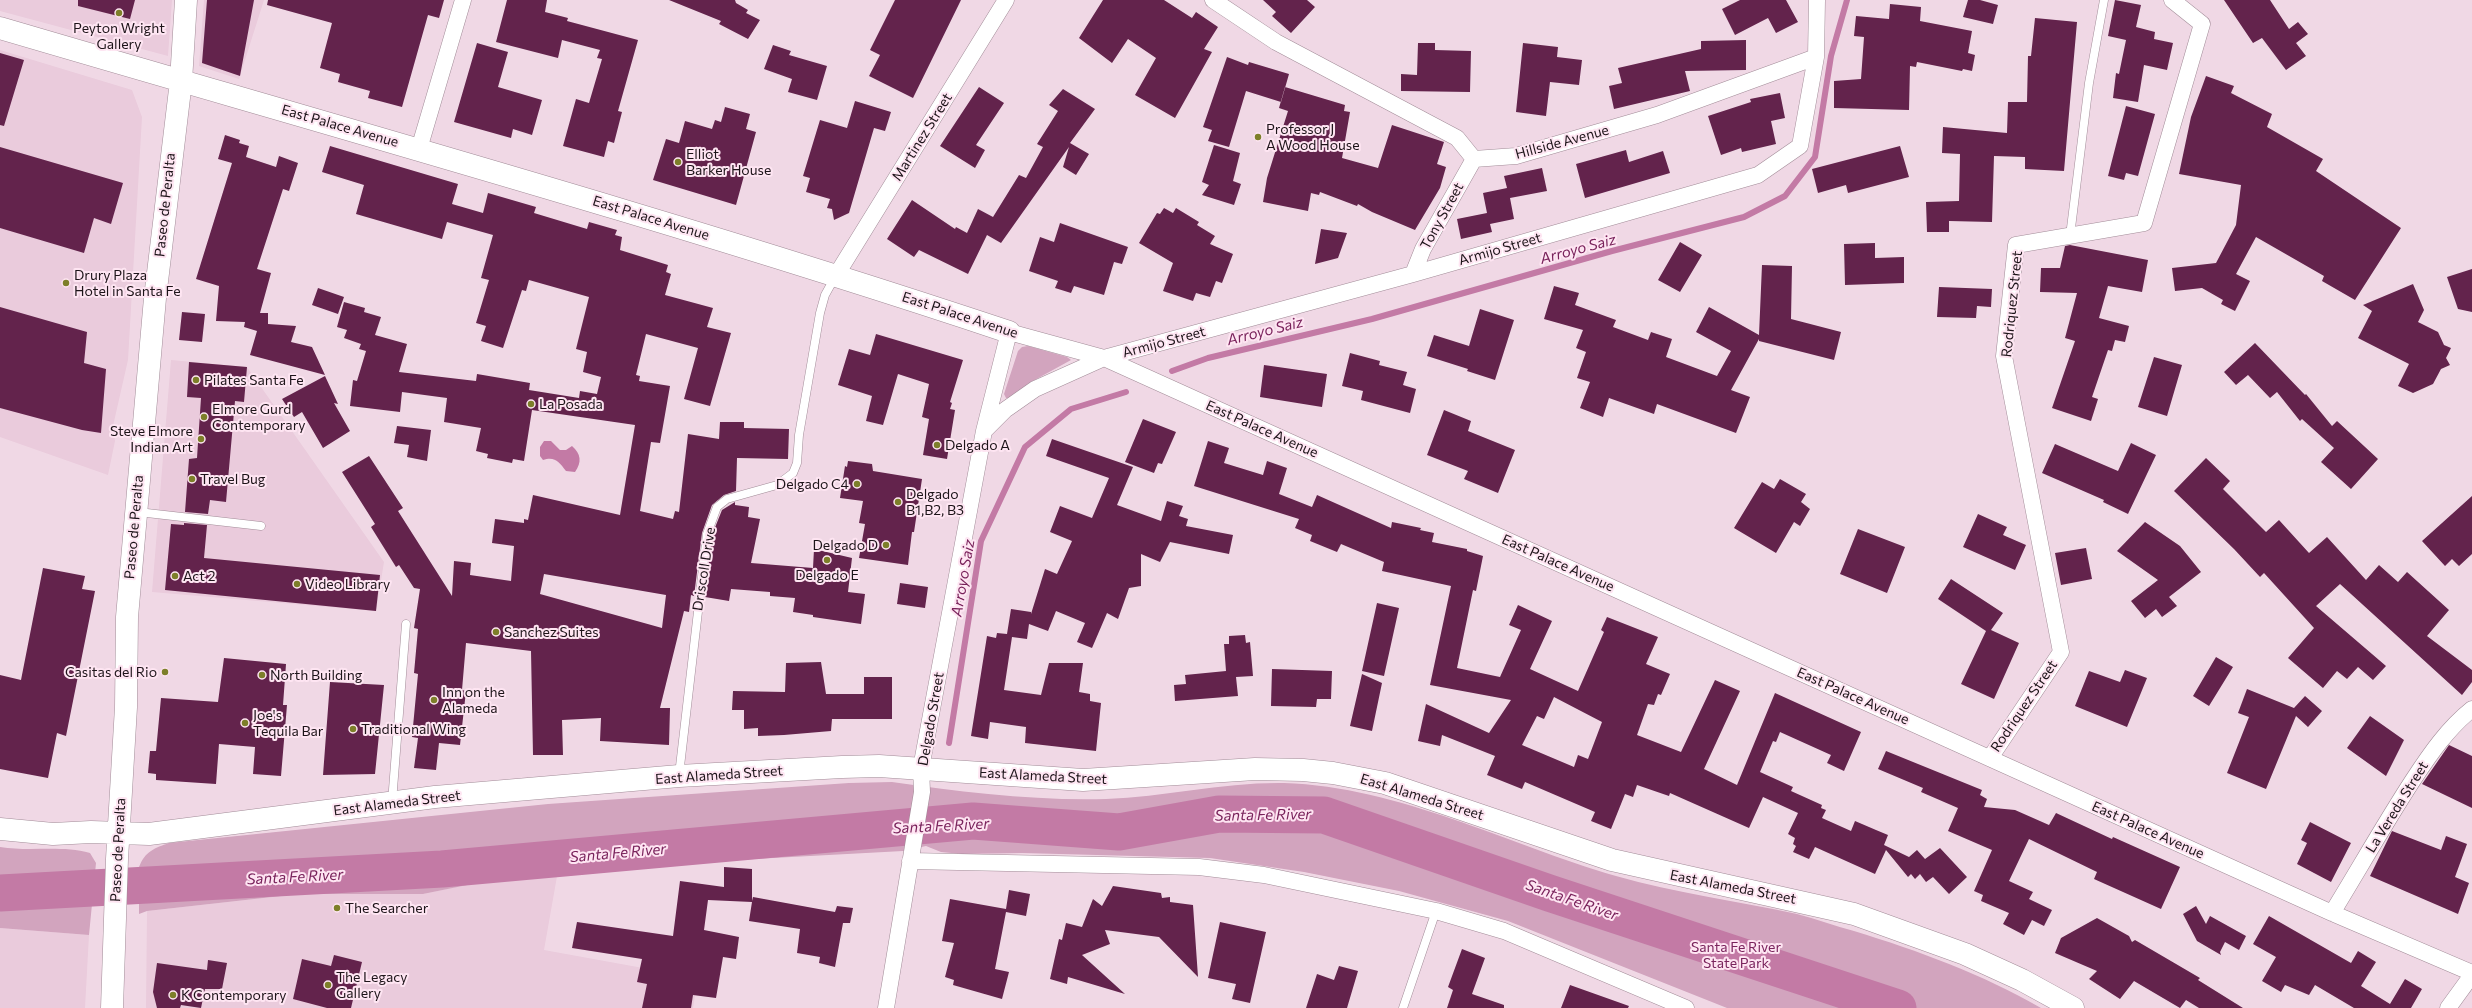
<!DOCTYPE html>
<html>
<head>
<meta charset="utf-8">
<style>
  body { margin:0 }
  canvas { display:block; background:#f0d8e5 }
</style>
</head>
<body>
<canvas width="2472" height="1008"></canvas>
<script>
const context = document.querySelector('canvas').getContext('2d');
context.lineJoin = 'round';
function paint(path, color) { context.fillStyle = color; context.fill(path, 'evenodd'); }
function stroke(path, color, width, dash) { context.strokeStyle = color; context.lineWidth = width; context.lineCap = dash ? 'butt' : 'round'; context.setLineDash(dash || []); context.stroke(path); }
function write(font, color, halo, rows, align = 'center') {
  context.font = font + ' Commissioner,sans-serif'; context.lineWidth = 4; context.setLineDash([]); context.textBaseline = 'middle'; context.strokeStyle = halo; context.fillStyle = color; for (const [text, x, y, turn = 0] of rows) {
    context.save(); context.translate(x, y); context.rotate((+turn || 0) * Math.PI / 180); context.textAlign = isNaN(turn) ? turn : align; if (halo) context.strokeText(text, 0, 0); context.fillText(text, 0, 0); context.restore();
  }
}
paint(new Path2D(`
  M0 0H172L168 56 0 11Z
  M204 0H264L239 79 199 66Z
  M0 50 132 90 142 117 128 360 113 426 115 441 108 475 0 437Z
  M171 360 247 367 384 562 376 611 152 592Z
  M559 865 544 950 698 978 693 1008H146L147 911 299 894H423Z
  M0 928 89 935 85 1008H0Z`), '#eacbdc');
paint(new Path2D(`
  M1028 346 1067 357 1071 360 1031 382 1011 399 1006 398 1004 394 1018 351 1022 347Z
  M892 782C960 792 1037 801 1106 799 1165 797 1224 782 1284 783 1401 787 1506 844 1616 876 1675 893 1737 901 1797 914 1816 919 1835 926 1854 931 1919 951 1982 974 2041 1008H1727L1508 921 1399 891 1304 872 1210 858 1022 853 962 854 941 852 926 846 903 851 717 861 570 864 423 894H299L147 911 139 914V867C145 851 155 848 169 843L548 804 849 783Z
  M0 847C30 852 61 845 90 853L96 863 89 935 0 928Z`), '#d2a4be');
paint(new Path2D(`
  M544 441H551L560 450H566L572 446C581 454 582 462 575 472L566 471C559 462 555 456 543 460L540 456V447Z`), '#c37aa5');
stroke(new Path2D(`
  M1172 371 1208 358 1372 319 1612 251 1744 217 1785 196 1815 157 1831 56 1847 0
  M949 743 981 541 1025 447 1071 409 1126 392`), '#c37aa5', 6);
stroke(new Path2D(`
  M0 893 442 869 973 821 1119 832 1219 814 1324 815 1549 893 1898 1008`), '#c37aa5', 37);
paint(new Path2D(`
  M78 0H135L130 19 78 6Z
  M207 0H254L240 76 202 63Z
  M268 0H444L439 18 428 15 402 107 368 98 370 91 338 82 340 74 320 68 332 23 267 5Z
  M507 0H547L545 12 568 18 567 21 638 40 618 111 622 112 614 143 608 141 604 157 563 146 576 99 589 103 602 59 597 58 600 50 562 40 558 58 496 42Z
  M669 0H735L736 3 748 10 746 13 760 20 748 39 719 24 721 21Z
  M895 0H961L913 98 869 76 880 55 870 50Z
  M1103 0H1164L1192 18 1196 12 1218 27 1204 49 1212 52 1175 118 1135 95 1156 58 1128 39 1112 63 1079 38Z
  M1263 0H1307L1315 7 1291 33 1272 16 1276 12Z
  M1740 0H1786L1798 22 1776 33 1768 18 1735 35 1722 9Z
  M1968 0H1980L1998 5 1993 24 1963 17Z
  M2115 0 2141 5 2136 27 2155 32 2154 39 2173 43 2167 70 2144 65 2138 102 2113 98 2116 73 2119 74 2126 40 2108 36Z
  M2224 0H2270L2289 29 2298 22 2308 34 2296 43 2306 56 2286 70 2262 38 2253 43Z
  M1890 4 1921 7 1920 21 1972 31 1968 53 1975 55 1972 71 1963 69 1962 71 1917 62 1916 67 1910 66 1909 110 1834 108V81L1861 79 1864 37 1854 36 1856 16 1889 19Z
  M2035 18 2077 22 2064 171 2025 169V157L1994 156 1992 222 1949 221V232H1927L1926 202 1959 201 1960 154 1942 153 1943 127 2007 133 2008 102H2027L2028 56H2031Z
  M1746 40V70L1685 71 1690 91 1614 109 1609 86 1622 83 1618 68 1701 49V41Z
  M477 43 508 52 498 87 542 100 532 135 513 129 511 138 454 122Z
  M1418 43H1435V50L1471 51 1470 92 1401 91V74L1417 75Z
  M1523 43 1558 47 1557 57 1582 60 1579 85 1550 82 1546 116 1516 112Z
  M773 45 791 51 789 55 827 66 817 100 788 92 792 79 764 69Z
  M0 53 24 60 4 126 0 125Z
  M1227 57 1248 65 1249 62 1289 74 1281 102 1246 91 1229 147 1208 141 1212 130 1203 127Z
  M2206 76 2234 86 2231 93 2272 114 2267 127 2323 159 2316 171 2401 228 2355 300 2322 281 2324 276 2256 237 2236 274 2250 281 2235 311 2221 304 2223 300 2202 288 2175 291 2172 268 2216 263 2236 225 2241 185 2179 174 2191 117Z
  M979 87 1004 103 976 145 985 150 975 168 940 146Z
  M1285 87 1345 105 1344 111 1350 112 1342 158 1378 168 1392 125 1444 142 1437 164 1446 167 1440 188 1415 230 1372 212 1358 204 1357 206 1320 192 1319 195 1311 193 1308 211 1263 202 1267 178 1288 111 1279 108Z
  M1063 89 1095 109 1070 143 1089 154 1076 175 1063 167 1069 147 1001 243 987 235 968 274 919 250 914 257 887 239 912 200 955 229 956 227 967 233 978 209 993 217 1019 175 1026 178 1043 147 1037 144 1058 111 1049 105Z
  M1780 93 1785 118 1771 121 1776 144 1742 152 1741 148 1721 155 1708 116 1751 102 1750 99Z
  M855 101 891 112 885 131 874 128 849 213 834 220 832 209 827 208 830 199 806 192 810 178 803 176 820 120 847 128Z
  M2126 106 2155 114 2138 176 2126 173 2124 180 2108 176Z
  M725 107 750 114 746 129 756 132 736 205 653 180 666 139 679 143 685 121 712 129 715 120 721 122Z
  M225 135 240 140 239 143 249 146 246 157 276 167 279 156 298 163 289 191 283 189 257 269 271 273 260 313H268V324L296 326 291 342 312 347 325 375 250 355 257 331 244 327 245 322 216 321 219 286 196 279 232 163 218 159Z
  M1214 145 1240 153 1233 181 1241 184 1234 205 1202 195 1209 185 1202 182Z
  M330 146 458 184 452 204 483 213 488 193 536 207 534 213 587 229 589 222 617 230 615 235 622 237 620 250 668 265 666 272 671 274 665 295 713 308 707 327 731 333 710 406 684 399 698 348 646 334 636 375 640 376 639 381 670 386 660 443 651 442 640 511 673 519 675 511 679 512 688 434 719 439 720 422H744V428L789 429 788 459 737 458 736 491 724 495 712 505 702 533 694 596 691 595 689 612 684 611 660 708H670L669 745 600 741 601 718 562 720 563 755H533L531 651 466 643 462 690 466 691 460 745 439 743 436 770 414 768 418 738 412 737 418 674 414 673 418 629 414 628 420 589 414 588 399 565 396 567 371 527 375 524 342 472 369 456 403 508 398 511 452 596 454 561 471 563 470 575 511 581 514 546 492 543 495 519 524 523V519L528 520 533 495 620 515 635 425 532 410 524 461 513 459 512 463 487 458 488 454 476 451 481 428 444 422 447 398 402 392 400 412 350 406 353 380 357 381 366 351 359 349 361 344 344 338 347 330 337 327 344 302 365 308 364 312 381 317 375 335 407 344 399 372 476 381 477 374 530 383 529 390 579 398 580 391 597 394 601 377 583 372 587 352 576 349 589 297 529 280 526 291 522 290 503 348 481 341 486 326 476 323 489 280 481 278 493 235 447 222 442 239 356 214 364 185 322 172ZM544 574 666 595 662 628 540 594Z
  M1900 146 1909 177 1848 193 1846 185 1818 193 1812 169Z
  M0 147 123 183 111 224 94 218 84 253 0 228Z
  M1626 150 1629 162 1663 151 1670 173 1585 198 1576 164Z
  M1542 168 1547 191 1510 198 1514 219 1490 224 1492 232 1461 239 1457 219 1487 213 1483 193 1507 188 1504 176Z
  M1164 208 1173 213 1176 208 1199 222 1197 225 1215 236 1210 244 1233 254 1222 283 1216 281 1210 297 1196 293 1193 301 1163 291 1173 263 1139 243 1157 213 1160 214Z
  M1060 223 1128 247 1122 264 1114 262 1104 295 1074 286 1071 293 1055 288 1058 281 1029 271 1040 237 1054 242Z
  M1321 229 1347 233 1338 258 1315 264Z
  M1680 242 1702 255 1680 292 1658 280Z
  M1875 243V258L1904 257V283L1845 285 1844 244Z
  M2070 245 2148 260 2142 292 2108 286 2099 318 2129 326 2125 342 2115 340 2112 351 2108 350 2092 397 2098 399 2091 421 2052 408 2075 341 2065 338 2077 293 2040 292 2041 268H2060L2065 246Z
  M1762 265 1792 266 1791 319 1841 332 1834 360 1759 341V339L1731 390 1750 397 1736 433 1657 404 1654 414 1609 398 1603 417 1580 408 1590 382 1577 378 1586 352 1576 348 1583 330 1544 319 1554 286 1579 293 1575 305 1616 320 1613 327 1648 340 1651 332 1672 339 1666 357 1717 376 1731 351 1696 332 1709 307 1759 335Z
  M2472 269V312L2458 309 2447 277Z
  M2413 284 2424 310 2418 322 2438 332 2444 345 2451 348 2446 358 2450 365 2441 369 2433 384 2413 393 2398 386 2409 364 2358 338 2372 311 2363 305Z
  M1939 287 1992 289 1991 307 1977 306 1976 318 1937 317Z
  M318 288 344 297 338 314 312 305Z
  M0 307 87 332 84 363 106 369 101 433 82 430 0 408Z
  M1480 309 1514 320 1495 380 1467 371 1468 369 1427 356 1434 335 1469 346Z
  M182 312 205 314 202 342 179 340Z
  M876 334 963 360 950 402 952 403 950 409 955 410 947 459 923 455 929 419 922 417 929 384 898 374 883 425 866 421 872 396 838 385 849 349 870 355Z
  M2255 343 2305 395 2306 394 2332 426 2337 421 2378 459 2351 489 2321 462 2334 448 2302 419 2300 421 2277 392 2270 398 2248 375 2236 385 2224 372Z
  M1350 353 1380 361 1379 365 1407 372 1403 385 1416 389 1410 413 1361 400 1363 391 1342 386Z
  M2154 357 2182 365 2167 416 2138 407Z
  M189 362 247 367 244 402 235 401 226 502 210 500 208 514 185 512 189 459 197 458 201 398 187 397Z
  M1264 365 1327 374 1322 407 1260 397Z
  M325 376 338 404 334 403 350 431 323 448 302 412 294 417 282 399Z
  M1444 410 1471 421 1468 431 1515 450 1498 493 1464 479 1468 471 1427 455Z
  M1143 419 1176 432 1162 464 1158 463 1154 473 1125 462Z
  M397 426 431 430 427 461 407 457 409 445 394 443Z
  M1052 439 1133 467 1117 505 1161 521 1167 501 1183 506 1179 516 1188 519 1186 526 1233 535 1229 554 1170 542 1160 562 1141 554V586L1129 588 1118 619 1107 613 1092 648 1077 642 1085 623 1056 611 1048 631 1029 624 1027 639 1012 637 1004 690 1041 695 1049 663H1083L1079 692 1090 694V701L1101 703 1096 751 1025 743 1026 727 990 722 988 739 971 736 987 636 996 638 997 633 1007 634 1011 609 1031 612V614L1045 569 1057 574 1072 541 1050 532 1060 506 1092 518 1109 478 1046 456Z
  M1208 441 1229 448 1224 463 1263 475 1267 461 1287 468 1279 494 1312 507 1317 495 1391 528 1392 522 1421 528 1420 530 1434 533 1432 542 1467 549V551L1483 556 1476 591 1473 590 1457 668 1500 677 1521 630 1509 625 1518 605 1552 621 1530 669 1578 691 1604 632 1601 630 1607 617 1658 637 1646 664 1670 674 1661 695 1658 694 1654 705 1648 704 1637 735 1681 752 1715 680 1740 691 1704 769 1737 785 1775 693 1861 732 1844 771 1827 763 1831 755 1780 732 1776 742 1773 741 1760 772 1793 787 1791 791 1822 805 1821 808 1826 810 1822 818 1851 831 1855 821 1876 830 1888 835 1884 845 1909 857 1917 850 1925 859 1940 848 1967 877 1949 894 1933 877 1926 882 1920 874 1915 879 1911 874 1908 877 1886 850 1875 874 1815 847 1809 859 1793 852 1796 846 1793 844 1795 838 1788 834 1798 813 1763 797 1749 828 1670 793 1669 796 1637 785 1633 797 1625 794 1611 829 1591 821 1595 812 1525 782 1522 789 1487 775 1495 756 1442 735 1440 746 1418 741 1426 704 1489 733 1511 700 1430 685 1451 586 1382 571 1384 562 1341 544 1337 552 1310 541 1312 535 1295 528 1299 519 1194 486ZM1554 697 1602 722 1588 759 1578 755 1574 767 1522 745 1537 716 1544 719Z
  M2131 443 2156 455 2128 514 2103 502 2104 500 2042 473 2055 444 2118 471Z
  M2206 458 2230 481 2223 489 2266 532 2279 520 2309 553 2327 537 2366 580 2379 565 2398 582 2407 572 2449 610 2427 636 2472 670V682L2462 695 2340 584 2316 606 2386 666 2373 680 2358 667 2347 679 2337 671 2323 688 2288 658 2314 628 2264 573 2260 577 2234 549 2174 491Z
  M848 461 872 464 873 471 922 479 914 532H912L908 565 859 558 865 524 859 523 863 501 840 498 845 466 847 467Z
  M1780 479 1806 494 1801 502 1810 509 1800 526 1794 522 1776 553 1734 528 1762 482 1774 489Z
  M2472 496V554L2459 566 2452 559 2445 566 2422 541Z
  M735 502V505L749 507 748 517 760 519 751 563 813 568 814 549 852 558 848 592 865 594 861 624 813 617V615L793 612 795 598 770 596V592L731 589 729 601 705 597 712 535 722 510Z
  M1978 514 2007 527 2003 535 2026 545 2015 570 1963 547Z
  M2145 522 2180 546 2201 572 2169 597 2177 606 2162 617 2156 609 2145 618 2131 601 2158 580 2117 551Z
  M184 523 207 525 204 558 380 575 376 611 165 590 171 524 184 525Z
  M1858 529 1905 547 1887 593 1840 574Z
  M2086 548 2092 579 2061 585 2055 553Z
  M43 568 85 576 82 589 95 591 66 736 57 733 48 778 0 769V675L21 680Z
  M1951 579 2003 613 1991 630 2019 643 1994 699 1961 684 1986 631 1938 599Z
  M900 583 928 587 925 608 897 604Z
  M1377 603 1399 608 1384 676 1362 671Z
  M1245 635 1246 643 1250 642 1253 676 1236 677 1238 696 1175 701 1174 685 1186 684 1185 675 1226 671 1224 644H1229V636Z
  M2216 657 2233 667 2209 706 2193 696Z
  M224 658 286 664 283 705H287L281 776 253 774 255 747 219 744 216 784 156 780V774L148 773 150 751H156L161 698 218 702Z
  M821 662 826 694H864V677H892V719H832L831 731 784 735 758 736V728L744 729V710H732L733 691 785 692 786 663Z
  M1272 669 1332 671 1331 699H1317L1316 707 1271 706Z
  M2125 670 2147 678 2127 727 2075 706 2089 671 2120 682Z
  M1362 674 1382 683 1372 731 1350 726Z
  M330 682 384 685 375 774 323 775Z
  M2247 689 2294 708 2305 696 2322 711 2308 727 2296 716 2266 789 2227 773 2249 717 2238 713Z
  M2370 716 2404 740 2386 776 2347 748Z
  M2449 745 2472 756V808L2422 784Z
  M1886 751 1982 790 1980 795 1987 799 1984 807 2015 810 2049 825 2056 813 2112 839 2113 837 2180 867 2161 909 2094 879 2097 872 2029 839 2009 881 2033 892 2029 899 2052 910 2044 926 2032 920 2024 935 2003 924 2009 913 1981 901 1983 895 1974 891 1992 850 1948 831 1958 808 1921 792 1923 788 1878 769Z
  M2310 822 2351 843 2331 882 2297 864 2307 843 2301 840Z
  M2392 831 2441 850 2446 836 2467 844 2455 877 2469 883 2458 914 2370 876Z
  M724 867 752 869V901L753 897 835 912 837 906 853 908 850 923H843L835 967 819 963 820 957 797 953 800 929 749 921 752 902 708 900 704 930 739 937 736 959 723 957 716 998 693 995 691 1008H642L647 984 637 982 642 959 572 948 577 922 673 936 680 881 724 887Z
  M1113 886 1161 893 1162 898 1170 897V902L1193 905 1198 977 1159 937 1105 930 1110 944 1082 955 1125 994 1068 977 1067 984 1050 979 1059 939 1062 940 1066 923 1082 927 1093 899 1102 906Z
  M1009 890 1030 894 1026 916 1006 912 995 969 1009 972 1002 999 953 985 954 980 945 977 954 943 942 941 950 899 1006 909Z
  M2196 906 2206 924 2210 916 2246 936 2239 950 2225 942 2220 952 2221 955 2197 941 2183 914Z
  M2269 916 2351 963 2358 951 2376 962 2361 986 2390 1004 2405 979 2422 989 2411 1008H2354L2315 985 2309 995 2285 985 2281 992 2262 981 2276 957 2253 944Z
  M2097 918 2129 936 2132 942 2135 940 2200 978 2198 980 2243 1008H2199L2186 1000 2180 1008 2134 981 2120 999 2089 979 2097 971 2055 953 2061 938Z
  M1220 922 1266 932 1250 1003 1232 999 1236 984 1208 978Z
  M1462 949 1485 958 1472 994 1504 1005V1008H1447L1453 990 1448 987Z
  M334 955 362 962 351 1008H327L293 999 302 959 331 966Z
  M208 960 227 963 222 989H205L201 1008 181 1005 180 1008H157L153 992 157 963 207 970Z
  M1339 966 1358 971 1347 1008H1306L1317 974 1334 980Z
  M1570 985 1629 1006 1628 1008H1561Z`), '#63234c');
const lane = new Path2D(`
  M2070 236 2089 83 2104 0
  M138 512 261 526
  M679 775 707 534 717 507 727 499 777 485 793 473 797 463 799 435 820 313 825 295 835 277
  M392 802 406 624
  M1403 1008 1436 911`);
const street = new Path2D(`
  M1213 0 1276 42 1457 138 1474 159 1516 156 1657 115 1816 57
  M419 149 463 0
  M837 274 1006 0
  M1413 274 1423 249 1474 159
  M985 430 1005 410 1035 389 1104 358 1413 274 1758 175 1800 146 1816 57 1817 0
  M1990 758 2061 652 2004 356 2016 245 2144 223 2202 24 2172 0
  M910 861 1199 867 1264 875 1436 911 1504 931 1686 1008
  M2332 913C2359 869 2385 823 2413 780 2430 754 2448 728 2472 709
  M886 1008 922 792 921 768 984 431 1009 332 1104 358 2332 913 2472 973
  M2448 1008 2472 975`);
const secondary = new Path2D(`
  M0 28C337 127 676 221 1009 332
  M0 829 53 834 91 832 149 834 435 797 679 776 842 767 879 766 1083 780 1255 769 1303 770 1333 773 1385 783 1612 860 1854 914 1965 954 2022 980 2073 1008
  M112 1008 117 859 126 707 127 617 155 298 181 81 186 0`);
stroke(lane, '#a28c98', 9);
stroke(street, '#a28c98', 17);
stroke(secondary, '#a28c98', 23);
stroke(lane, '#fff', 8);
stroke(street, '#fff', 16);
stroke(secondary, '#fff', 22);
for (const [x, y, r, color] of [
  [119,13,4,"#7d7f29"],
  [1258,137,4,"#7d7f29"],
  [678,162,4,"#7d7f29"],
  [66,283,4,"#7d7f29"],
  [196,380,4,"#7d7f29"],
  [531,404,4,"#7d7f29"],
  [204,417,4,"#7d7f29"],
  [201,439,4,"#7d7f29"],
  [937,445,4,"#7d7f29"],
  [192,479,4,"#7d7f29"],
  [857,484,4,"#7d7f29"],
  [898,502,4,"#7d7f29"],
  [886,545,4,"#7d7f29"],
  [827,560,4,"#7d7f29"],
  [175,576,4,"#7d7f29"],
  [297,584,4,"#7d7f29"],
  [496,632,4,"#7d7f29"],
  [165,672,4,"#7d7f29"],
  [262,675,4,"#7d7f29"],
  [434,700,4,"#7d7f29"],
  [245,723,4,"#7d7f29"],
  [353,729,4,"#7d7f29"],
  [337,908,4,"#7d7f29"],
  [328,985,4,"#7d7f29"],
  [173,995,4,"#7d7f29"]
]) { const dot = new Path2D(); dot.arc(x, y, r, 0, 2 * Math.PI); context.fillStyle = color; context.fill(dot); stroke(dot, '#fee5f2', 1.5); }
write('14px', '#1d1419', '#fee5f2', [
  ["Peyton Wright",119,28,"center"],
  ["Gallery",119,44,"center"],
  ["Professor J",1266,129],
  ["A Wood House",1266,145],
  ["Elliot",686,154],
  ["Barker House",686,170],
  ["Drury Plaza",74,275],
  ["Hotel in Santa Fe",74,291],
  ["Pilates Santa Fe",204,380],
  ["La Posada",539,404],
  ["Elmore Gurd",212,409],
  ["Contemporary",212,425],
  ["Steve Elmore",193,431,"right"],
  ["Indian Art",193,447,"right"],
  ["Delgado A",945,445],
  ["Travel Bug",200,479],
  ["Delgado C4",849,484,"right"],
  ["Delgado",906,494],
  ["B1,B2, B3",906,510],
  ["Delgado D",878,545,"right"],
  ["Delgado E",827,575,"center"],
  ["Act 2",183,576],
  ["Video Library",305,584],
  ["Sanchez Suites",504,632],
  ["Casitas del Rio",157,672,"right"],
  ["North Building",270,675],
  ["Inn on the",442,692],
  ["Alameda",442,708],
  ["Joe's",253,715],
  ["Tequila Bar",253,731],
  ["Traditional Wing",361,729],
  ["The Searcher",345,908],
  ["The Legacy",336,977],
  ["Gallery",336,993],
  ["K Contemporary",181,995]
], 'left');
write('14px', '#1d1419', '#fee5f2', [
  ["East Palace Avenue",340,126,16],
  ["Martinez Street",922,137,-58],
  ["Hillside Avenue",1562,142,-15],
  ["Paseo de Peralta",165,205,-84],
  ["Tony Street",1442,216,-61],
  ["East Palace Avenue",651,218,17],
  ["Armijo Street",1500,249,-16],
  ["Rodriquez Street",2012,304,-84],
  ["East Palace Avenue",960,315,18],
  ["Armijo Street",1164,342,-15],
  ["East Palace Avenue",1262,429,24],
  ["Paseo de Peralta",134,527,-85],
  ["East Palace Avenue",1558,563,24],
  ["Driscoll Drive",704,569,-81],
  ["East Palace Avenue",1853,696,24],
  ["Rodriquez Street",2024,706,-56],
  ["Delgado Street",931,719,-80],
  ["East Alameda Street",719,775,-4],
  ["East Alameda Street",1043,776,3],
  ["East Alameda Street",1422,797,17],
  ["East Alameda Street",397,803,-7],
  ["La Vereda Street",2397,807,-58],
  ["East Palace Avenue",2148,830,24],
  ["Paseo de Peralta",118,850,-87],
  ["East Alameda Street",1733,887,11]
]);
write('14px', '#7a245d', '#fee5f2', [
  ["Santa Fe River",1736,947],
  ["State Park",1736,963]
]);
write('italic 15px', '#79225b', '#fee5f2', [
  ["Arroyo Saiz",1578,249,-15],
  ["Arroyo Saiz",1265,331,-14],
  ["Arroyo Saiz",963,578,-80],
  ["Santa Fe River",1263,815,-1],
  ["Santa Fe River",941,826,-3],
  ["Santa Fe River",618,853,-5],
  ["Santa Fe River",295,877,-3],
  ["Santa Fe River",1572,900,19]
]);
</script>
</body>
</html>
